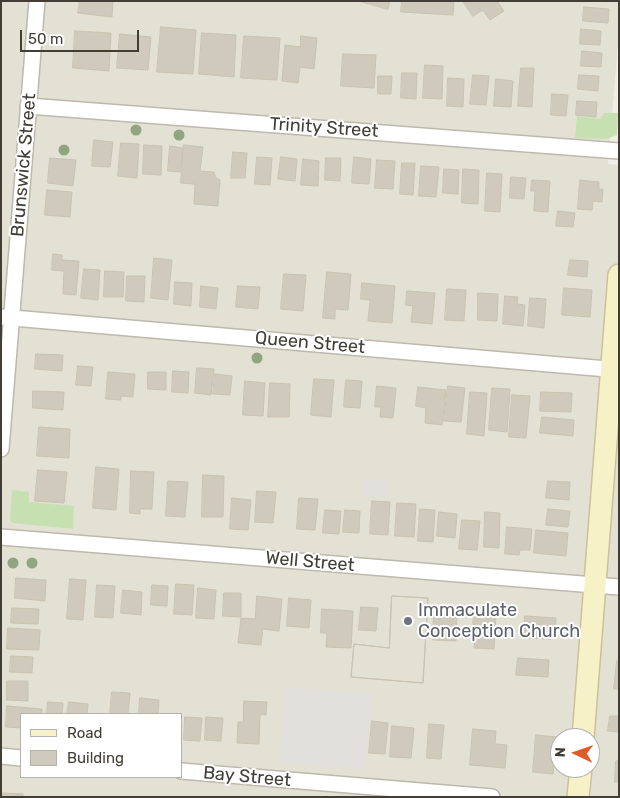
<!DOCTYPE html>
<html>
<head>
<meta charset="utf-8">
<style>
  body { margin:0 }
  #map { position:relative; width:620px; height:798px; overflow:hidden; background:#f0eee5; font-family:Rubik,sans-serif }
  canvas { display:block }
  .frame { position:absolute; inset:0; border:2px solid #423e35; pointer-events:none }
  .legend { position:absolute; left:20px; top:713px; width:162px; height:65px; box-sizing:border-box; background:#fff; border:1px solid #b3b2ae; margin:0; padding:6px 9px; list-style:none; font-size:15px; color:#423e35 }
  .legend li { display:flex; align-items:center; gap:10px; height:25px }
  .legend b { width:25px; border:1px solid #b3b2ae }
  .north { position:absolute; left:550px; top:728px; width:50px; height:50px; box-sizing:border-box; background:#fff; border:1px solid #b3b2ae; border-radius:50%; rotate:273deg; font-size:14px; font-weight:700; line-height:20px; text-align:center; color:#423e35 }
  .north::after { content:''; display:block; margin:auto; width:18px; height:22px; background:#e05a2c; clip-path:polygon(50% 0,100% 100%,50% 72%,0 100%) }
  .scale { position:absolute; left:20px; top:30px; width:119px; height:22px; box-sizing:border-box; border:2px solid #423e35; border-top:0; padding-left:6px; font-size:15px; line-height:18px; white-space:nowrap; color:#423e35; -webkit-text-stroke:4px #fff; paint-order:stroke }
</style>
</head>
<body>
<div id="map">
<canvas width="620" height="798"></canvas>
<div class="frame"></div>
<ul class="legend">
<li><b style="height:6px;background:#f7f1c8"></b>Road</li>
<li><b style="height:14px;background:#d0cabc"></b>Building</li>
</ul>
<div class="north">N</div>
<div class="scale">50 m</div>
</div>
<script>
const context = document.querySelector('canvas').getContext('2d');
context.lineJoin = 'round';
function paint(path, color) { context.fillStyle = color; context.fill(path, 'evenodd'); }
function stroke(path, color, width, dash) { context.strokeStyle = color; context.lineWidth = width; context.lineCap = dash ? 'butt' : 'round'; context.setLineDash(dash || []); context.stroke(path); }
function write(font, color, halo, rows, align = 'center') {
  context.font = font + ' Rubik,sans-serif'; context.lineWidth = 4; context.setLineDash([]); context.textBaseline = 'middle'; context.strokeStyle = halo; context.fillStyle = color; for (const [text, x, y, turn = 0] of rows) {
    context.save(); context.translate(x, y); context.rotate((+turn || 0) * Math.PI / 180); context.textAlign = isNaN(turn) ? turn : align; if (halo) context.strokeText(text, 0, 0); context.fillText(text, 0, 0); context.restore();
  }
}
paint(new Path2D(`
  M1 1H619V31L608 164 619 165V797H1ZM21 714H181V777H21ZM560 738H590V768H560Z`), '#e3e0d4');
paint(new Path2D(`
  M604 113H618L617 135 606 139 575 138 577 116 600 119Z
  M12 490 29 492V502L74 506 73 529 13 523 10 520Z`), '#c7e0b2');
paint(new Path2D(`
  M363 479 388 481 386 496 362 495Z
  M286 687 372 694 364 769 280 762Z`), '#e1e0dd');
const building = new Path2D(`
  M80 1H113L112 17 78 13Z
  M359 1H390L388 9Z
  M402 1H454L453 15 401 12Z
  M463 1H497L504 11 490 20 483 10 473 16Z
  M584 7 609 9 608 23 583 21Z
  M161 27 196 30 193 74 157 72Z
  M581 29 601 31 600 45 580 44Z
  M75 31 111 33 109 71 73 68Z
  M202 33 236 35 234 77 199 74Z
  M120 34 151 37 148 70 117 68Z
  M244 36 280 38 277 80 241 78Z
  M301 36 317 38 314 69 300 67 298 83 282 81 285 45 300 47Z
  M582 51 602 53 601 67 581 66Z
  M343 54 376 55 374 88 341 86Z
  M425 65 443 66 442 99 423 98Z
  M521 68H534L532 107 518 106Z
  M402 73H417L416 99 401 98Z
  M473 75 489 76 486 105 470 104Z
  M579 75 599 76 598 91 578 89Z
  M378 76H392L391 94H378Z
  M448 78 464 79 463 107 447 106Z
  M496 79 513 81 511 107 494 106Z
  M552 94 568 95 566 116 551 115Z
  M577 101 597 102 596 117 576 115Z
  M94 140 113 142 110 167 92 166Z
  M121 143 139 144 137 178 118 176Z
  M144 145 162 146 161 175 143 174Z
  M184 145 203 147 200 171 214 172 216 178 220 180 218 206 194 204 195 184 181 183Z
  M170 146 183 148 181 172 168 171Z
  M233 152 247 153 245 178H231Z
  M257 157 272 158 270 185 255 184Z
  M281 157 297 159 295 181 278 179Z
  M354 157 371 159 369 184 352 183Z
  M50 158 76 160 73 186 48 183Z
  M326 158H341L340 181 325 180Z
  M303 159 319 161 318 186 301 185Z
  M377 160 395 161 393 189 375 188Z
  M402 163H415L413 195 400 194Z
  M421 166 439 167 436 197 419 196Z
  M444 169 459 170 458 194 443 193Z
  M463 169 479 170 478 204 462 203Z
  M487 173 502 174 500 212 485 211Z
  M511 177 526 178 524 199 510 198Z
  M532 180 550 181 548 212 534 211 535 191H531Z
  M580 180 599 182V189H603L602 202 593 201 592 210 578 209Z
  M47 190 72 192 70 217 45 215Z
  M558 211 575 213 573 227 556 226Z
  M53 254 62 255V260L79 261 76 295 63 294 64 271 52 270Z
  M154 258 172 260 168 300 151 298Z
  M570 260 588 261 587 277 568 275Z
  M84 269 100 270 98 300 81 298Z
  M105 271 124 272 123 297H104Z
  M327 272 351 274 348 310 335 309V319L323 318Z
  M284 274 306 275 303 311 281 309Z
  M127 276H145L144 302 126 301Z
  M175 282 192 283 191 306 174 304Z
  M362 283 395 286 392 323 368 321 370 300 361 299Z
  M201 286 218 288 216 309 200 307Z
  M238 286 260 287 258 309 236 307Z
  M564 288 592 290 590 317 562 315Z
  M447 289 466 290 464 321 445 320Z
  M407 291 435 293 432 324 411 322 413 306 406 305Z
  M478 293 498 294 497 321 478 320Z
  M505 296 518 297 517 304 525 305 523 326 503 324Z
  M530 298 546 299 544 328 528 326Z
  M36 354 63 355 62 371 35 369Z
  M78 366 93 367 91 386 76 385Z
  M197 368 214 369 211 395 195 393Z
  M173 371 189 372 188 393 172 392Z
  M108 372 135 374 133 397 121 396V400L106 399Z
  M148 372H166V390L148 389Z
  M215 374 232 376 230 395 213 394Z
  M314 379 334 380 331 417 311 415Z
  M346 380 362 381 360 408 344 407Z
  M245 381 265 383 263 416 243 415Z
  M270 383 290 384 289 417H268Z
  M377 386 396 388 393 418 380 417 381 407H375Z
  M448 386 465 388 461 422 444 421Z
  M418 387 446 390 442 425 425 423 426 408 416 406Z
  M492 388 510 389 507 432 489 430Z
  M33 391 64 392 63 410 33 408Z
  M470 392 487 393 484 436 467 434Z
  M541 392 572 393 571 412 540 411Z
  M512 395 530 396 526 438 509 437Z
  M542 417 574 420 573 436 540 433Z
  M39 427 70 429 69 458 37 456Z
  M96 467 119 469 116 510 93 508Z
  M38 470 67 472 64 503 35 501Z
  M131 471 154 472 152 509H140V514L130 513Z
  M203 475 224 476 223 517H202Z
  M168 481 188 482 185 517 166 516Z
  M548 481 570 482 569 500 546 498Z
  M257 491 276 492 273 523 255 522Z
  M232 498 251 500 248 530 230 529Z
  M299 498 318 499 315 530 297 529Z
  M372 501 390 502 388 535 370 534Z
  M397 503 416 504 414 537 395 536Z
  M420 509 435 510 433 542 418 541Z
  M548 509 570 511 568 527 546 525Z
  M325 510 341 511 339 534 323 533Z
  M345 510 360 511 359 533 343 532Z
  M439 512 457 514 455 538 437 536Z
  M485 512 500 513 499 548 484 547Z
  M462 520 480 521 477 550 459 549Z
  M507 527 532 529 530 550H520L519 555 505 554Z
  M536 530 568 533 566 556 534 553Z
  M16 578 46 580 45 601 15 598Z
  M70 579 86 580 83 620 67 619Z
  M176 584 194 585 192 615 174 614Z
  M97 585 115 586 113 618 95 617Z
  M152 585 168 586 167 606 151 605Z
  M198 588 216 590 214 619 196 618Z
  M123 590 142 592 141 615 121 613Z
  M224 593H241V617L223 616Z
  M257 596 282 599 279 631 263 629 261 645 238 643 241 618 255 619Z
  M392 596 428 598 423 683 351 677 354 644 389 648Z
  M392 596 428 598 423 683 351 677 354 644 389 648Z
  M289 598 311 600 309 628 287 626Z
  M361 607 378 608 376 631 359 630Z
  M12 608 39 609 38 624 11 623Z
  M322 609 353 611 351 648 326 647 327 633H321Z
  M434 611 457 612 456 641 433 640Z
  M474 614 496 615 494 649 474 648 475 639H472Z
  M525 616 556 618 555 630H551V639L524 638Z
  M8 628 40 630 39 650 7 649Z
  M11 656 33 657 32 673 10 672Z
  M518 658 549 660 548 677 516 675Z
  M617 661 619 662V689H614Z
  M7 681H28V701L7 700Z
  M112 692 130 693 128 714H110Z
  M140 698 159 700 158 714H139Z
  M244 701 267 702 266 715 260 714 259 744 237 743 238 722H243Z
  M48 702 63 703 62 714H47Z
  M69 702 88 704 87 714H67Z
  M7 706 42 709V714H21V728L6 727Z
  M610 716H619V732L608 731Z
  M185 717 202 718 200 741 184 740Z
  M206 717 223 718 221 741 205 740Z
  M372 721 388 723 385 754 369 753Z
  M429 724 444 725 441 759 427 758Z
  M392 726 414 728 411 758 390 757Z
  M473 729 496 731 495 744 507 745 505 768 470 765Z
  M536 735 557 737 553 774 533 772Z
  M616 761H619V782H615Z
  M3 793 23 794V797H3Z`);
paint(building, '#d0cabc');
stroke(building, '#cac3b0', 1);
const street = new Path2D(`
  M28 106 619 151
  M1 317 619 370
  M1 449 37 1
  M1 537 619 587
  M1 756 21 758
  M181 771 492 797`);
const secondary = new Path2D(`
  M583 738 619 275
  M578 797 581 768`);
stroke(street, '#bdb9ac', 18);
stroke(secondary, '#cbc299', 24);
stroke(street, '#fff', 15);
stroke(secondary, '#f7f1c8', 21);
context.fillStyle = '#90a681';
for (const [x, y] of [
  [136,130],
  [179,135],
  [64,150],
  [257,358],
  [13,563],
  [32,563]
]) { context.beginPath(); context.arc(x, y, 5.5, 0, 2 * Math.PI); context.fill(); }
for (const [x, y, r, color] of [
  [408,621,5,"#6b7280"]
]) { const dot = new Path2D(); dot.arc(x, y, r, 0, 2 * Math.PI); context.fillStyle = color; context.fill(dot); stroke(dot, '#fff', 2); }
write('18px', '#423e35', '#fff', [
  ["Trinity Street",324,128,4],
  ["Brunswick Street",24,165,-85],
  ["Queen Street",310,343,5],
  ["Well Street",310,562,5],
  ["Bay Street",247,777,5]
]);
write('18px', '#5b616d', '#fff', [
  ["Immaculate",418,611],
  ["Conception Church",418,632]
], 'left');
</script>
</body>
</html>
